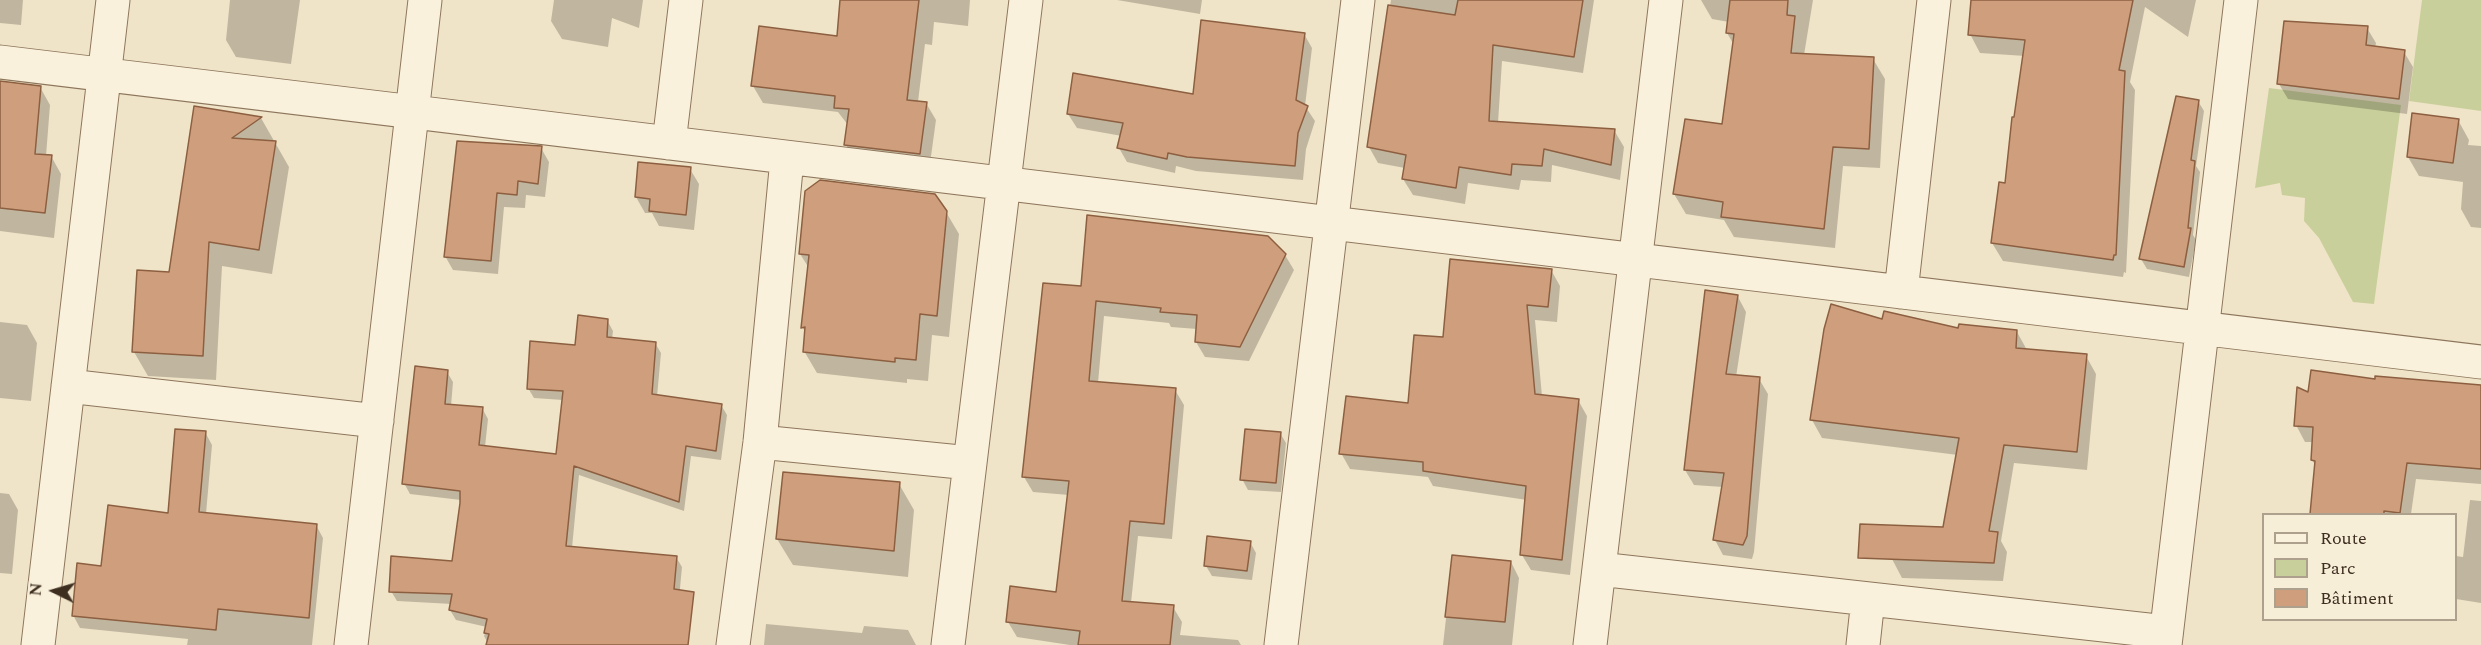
<!DOCTYPE html>
<html>
<head>
<meta charset="utf-8">
<style>
  body { margin:0 }
  #map { position:relative; width:2481px; height:645px; overflow:hidden; background:#f0e4c8; font-family:Spectral,serif }
  canvas { display:block }
  .legend { position:absolute; left:2262px; top:513px; width:195px; height:108px; box-sizing:border-box; background:#f7eed8; border:2px solid #ada18e; margin:0; padding:8px 10px; list-style:none; font-size:18px; color:#3d2e20 }
  .legend li { display:flex; align-items:center; gap:12px; height:30px }
  .legend b { width:30px; border:2px solid #ada18e }
  .north { position:absolute; left:24px; top:561px; width:60px; height:60px; -webkit-text-stroke:4px #f7eed8; paint-order:stroke; rotate:275deg; font-size:16px; font-weight:700; line-height:24px; text-align:center; color:#3d2e20 }
  .north::after { content:''; display:block; margin:auto; width:21px; height:27px; background:#3d2e20; clip-path:polygon(50% 0,100% 100%,50% 72%,0 100%) }
</style>
</head>
<body>
<div id="map">
<canvas width="2481" height="645"></canvas>
<ul class="legend">
<li><b style="height:8px;background:#faf1dc"></b>Route</li>
<li><b style="height:16px;background:#c9cf9b"></b>Parc</li>
<li><b style="height:16px;background:#cf9f7d"></b>Bâtiment</li>
</ul>
<div class="north">N</div>
</div>
<script>
const context = document.querySelector('canvas').getContext('2d');
context.lineJoin = 'round';
function paint(path, color) { context.fillStyle = color; context.fill(path, 'evenodd'); }
function stroke(path, color, width, dash) { context.strokeStyle = color; context.lineWidth = width; context.lineCap = dash ? 'butt' : 'round'; context.setLineDash(dash || []); context.stroke(path); }
paint(new Path2D(`
  M2422 0H2481V111L2409 101Z
  M2269 88 2401 105 2374 304 2353 302 2319 238 2304 221 2305 198 2282 195 2280 183 2255 188Z`), '#c9cf9b');
paint(new Path2D(`
  M0 0H23L21 25 0 23Z
  M230 0H300L291 64 236 57 226 40Z
  M554 0H643L639 28 612 18 608 47 562 39 551 21Z
  M841 0H970L968 26 934 22 932 45 925 44 918 102 926 103 936 120 929 171 855 162 846 145 848 125 838 112 763 103 753 86 839 37Z
  M1117 0H1202L1200 14Z
  M1391 0H1594L1583 73 1502 61 1498 123 1614 130 1624 147 1620 180 1552 165 1551 182 1521 180 1519 190 1468 183 1465 204 1413 195 1403 179 1405 168 1378 163 1369 147Z
  M1701 0H1813L1804 55 1873 59 1885 79 1880 168 1843 166 1835 248 1734 237 1724 220 1686 214 1674 194 1724 126 1734 45 1727 33 1729 22 1712 19Z
  M1973 0H2196L2188 37 2145 7 2130 82 2135 90 2126 273 2124 272 2123 277 2003 261 1992 243 2006 185 2025 56 1980 53 1970 34Z
  M2367 28 2376 43 2375 48 2404 52 2413 67 2407 114 2288 99 2279 84Z
  M1304 34 1312 48 1305 106 1315 121 1306 149 1303 180 1196 171 1176 166 1175 173 1127 162 1119 148 1122 136 1077 128 1068 114 1195 96Z
  M0 83 40 87 50 105 46 156H51L61 174 54 238 0 231Z
  M2198 101 2204 111 2196 166 2200 172 2193 235 2196 240 2189 277 2147 269 2141 259Z
  M195 108 261 118 289 167 272 274 222 266 216 380 148 376 134 352 170 274Z
  M2458 120 2469 140 2468 145 2481 146V228L2471 227 2461 209 2463 182 2419 176 2408 157Z
  M459 143 541 148 549 162 545 197 526 195 525 208 504 207 498 274 453 270 445 256Z
  M690 169 699 184 694 230 659 226 652 213H645L636 197Z
  M946 212 959 234 949 337 932 335 928 381 907 379V383L817 373 804 351 806 333 802 327 809 268 800 254Z
  M1285 255 1294 270 1249 361 1205 357 1196 342 1197 329 1171 327 1169 323 1104 316 1098 383 1175 390 1184 405 1172 539 1138 536 1131 603 1173 607 1182 622 1180 635 1238 640 1241 645H1070L1017 637 1008 622 1058 593 1069 495 1033 492 1024 477 1082 287Z
  M1551 270 1560 286 1557 322 1535 320 1542 396 1578 400 1587 416 1570 575 1531 570 1522 555 1527 500 1433 486 1428 477 1350 469 1341 453 1409 405 1445 339Z
  M1738 297 1746 312 1736 377 1759 379 1768 394 1754 552 1752 559 1723 555 1715 540 1723 487 1694 485 1685 470Z
  M607 320 613 331 612 339 655 343 661 353 657 397 721 405 727 415 721 460 691 456 684 511 579 475 572 548 676 557 682 567 677 620 652 645H489L484 636 487 627 456 620 450 610 452 604 397 601 391 591 453 563 461 500 410 494 404 483 447 372 453 382 451 406 482 408 488 419 485 447 557 456 563 400 534 398 528 388Z
  M1883 321 1959 330 2017 332 2027 350 2086 356 2096 374 2087 470 2014 463 2001 541 2007 552 2003 581 1902 578 1892 559 1895 527 1944 529 1958 455 1822 438 1812 420Z
  M0 322 27 325 37 343 31 401 0 398Z
  M2377 381 2481 386V484L2416 479 2411 514H2311L2316 466 2312 460 2314 442H2305L2296 425 2310 395Z
  M205 432 212 445 206 514 316 525 323 538 312 645H187L188 639 80 628 73 615 102 568 169 515Z
  M1280 433 1286 443 1281 492 1248 490 1242 479Z
  M899 484 914 510 908 577 793 565 777 539Z
  M0 493 9 494 18 510 12 574 0 573Z
  M2470 500 2481 501V603L2456 599V556L2463 557Z
  M1250 542 1256 553 1252 580 1212 576 1206 566Z
  M1453 556 1511 562 1519 578 1512 645H1443Z
  M766 624 862 633 864 626 908 630 916 645H764Z`), '#0003');
const building = new Path2D(`
  M840 0H919L907 100 927 102 920 154 844 145 849 109 834 108 835 96 751 86 759 26 837 36Z
  M1458 0H1583L1574 57 1493 45 1489 121 1615 129 1611 165 1544 149 1542 166 1512 164 1511 175 1459 167 1456 188 1402 179 1406 155 1367 147 1388 5 1455 15Z
  M1730 0H1788L1787 15 1795 16 1791 53 1874 57 1869 149 1833 147 1824 229 1721 217 1723 202 1673 194 1685 119 1722 124 1734 34 1726 33Z
  M1971 0H2133L2119 70 2125 71 2116 255H2114L2113 260 1991 243 1999 182 2005 183 2012 117H2014L2025 40 1968 35Z
  M1201 20 1305 33 1296 100 1308 106 1298 133 1295 166 1187 157 1168 153 1167 159 1117 148 1123 123 1067 114 1073 73 1193 94Z
  M2284 21 2368 26 2366 45 2405 50 2399 99 2277 84Z
  M0 81 41 86 35 154 52 155 45 213 0 208Z
  M2176 96 2199 100 2191 160 2195 161 2188 228H2191L2184 267 2139 259Z
  M194 106 262 117 232 138 276 141 259 250 209 242 203 356 132 352 137 270 169 272Z
  M2412 113 2459 119 2453 163 2407 157Z
  M457 141 542 146 538 184 518 181 517 195 497 193 491 261 444 257Z
  M638 162 691 167 686 215 649 211 650 199 635 197Z
  M820 180 935 194 947 211 937 316 920 314 916 360 895 358V362L803 352 805 327 801 328 809 255 799 254 805 191Z
  M1087 215 1268 236 1286 254 1240 347 1195 342 1197 315 1160 312 1161 308 1096 301 1089 381 1176 388 1164 524 1130 521 1122 601 1174 605 1170 645H1078L1080 631 1006 622 1010 586 1056 592 1069 481 1022 477 1043 283 1081 286Z
  M1450 259 1552 269 1548 307 1527 305 1535 394 1579 399 1562 560 1520 555 1526 486 1423 471V462L1339 454 1346 396 1408 403 1414 335 1443 337Z
  M1705 290 1738 295 1726 374 1760 377 1747 536 1743 545 1713 540 1724 473 1684 470Z
  M1831 304 1882 319 1884 311 1958 328 1959 324 2017 330 2016 348 2087 354 2077 452 2004 445 1989 531 1998 532 1994 563 1858 558 1860 524 1943 527 1959 438 1810 420 1824 329Z
  M578 315 608 319 607 337 656 342 652 394 722 404 716 451 686 446 679 502 574 466 566 546 677 556 674 589 694 592 688 645H486L489 634 484 633 487 619 449 610 452 594 389 592 391 556 452 561 460 503V491L402 484 415 366 448 370 445 404 483 407 479 445 556 454 563 391 527 389 530 341 575 345Z
  M2311 370 2375 379V376L2481 385V469L2407 463 2400 513 2384 511V514H2310L2315 461 2311 460 2313 427 2294 426 2297 387 2308 392Z
  M175 429 206 431 199 512 317 524 309 618 218 609 216 630 72 616 77 563 101 566 108 505 168 513Z
  M1245 429 1281 432 1276 483 1240 480Z
  M783 472 900 482 894 551 776 539Z
  M1207 536 1251 541 1247 571 1204 566Z
  M1452 555 1511 561 1505 622 1445 617Z`);
paint(building, '#cf9f7d');
stroke(building, '#8d5f41', 1.5);
const minor = new Path2D(`
  M0 62 2481 362
  M669 143 686 0
  M1901 292 1934 0
  M68 386 377 421
  M760 442 970 463
  M1599 569 2166 632
  M38 645 113 0
  M351 645 425 0
  M733 645 760 442 787 159
  M948 645 1026 0
  M1281 645 1358 0
  M1590 645 1666 0
  M1863 645 1868 599
  M2165 645 2241 0`);
stroke(minor, '#8d765c', 35);
stroke(minor, '#faf1dc', 33);
</script>
</body>
</html>
